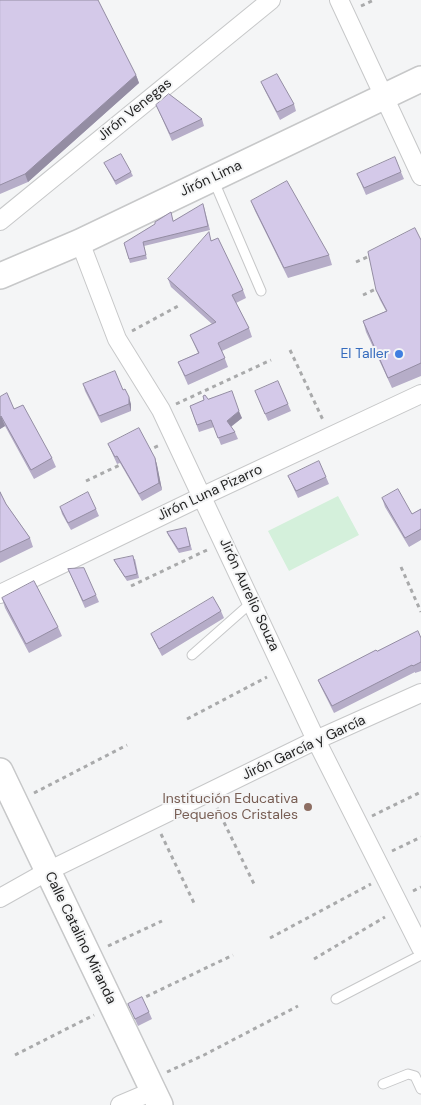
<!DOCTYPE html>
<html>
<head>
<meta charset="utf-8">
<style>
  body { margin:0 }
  canvas { display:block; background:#f4f5f6 }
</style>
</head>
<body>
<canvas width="421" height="1105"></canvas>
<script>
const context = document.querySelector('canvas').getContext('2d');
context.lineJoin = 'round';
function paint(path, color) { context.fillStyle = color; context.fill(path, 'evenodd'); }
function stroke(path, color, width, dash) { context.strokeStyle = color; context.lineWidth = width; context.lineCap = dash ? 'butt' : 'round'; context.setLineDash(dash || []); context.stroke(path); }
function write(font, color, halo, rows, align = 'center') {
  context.font = font + ' "DM Sans",sans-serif'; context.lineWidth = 4; context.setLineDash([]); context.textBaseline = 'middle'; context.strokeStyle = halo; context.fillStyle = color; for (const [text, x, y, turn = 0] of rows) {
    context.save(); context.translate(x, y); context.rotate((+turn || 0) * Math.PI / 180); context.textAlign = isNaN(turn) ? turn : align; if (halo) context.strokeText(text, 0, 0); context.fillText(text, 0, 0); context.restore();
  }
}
paint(new Path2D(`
  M338 496 359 535 289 571 268 531Z`), '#d4f0db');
const lane = new Path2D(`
  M213 179 261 291
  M192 655 252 602
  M336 999 421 955
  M383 1084 408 1074 415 1076 421 1089`);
const street = new Path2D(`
  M339 0 421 176
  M0 221 271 0
  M80 242 117 339 161 410 316 740 421 948
  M0 594 203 496 421 394
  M0 898 48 871 316 740 421 693
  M120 1105 153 1091`);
const secondary = new Path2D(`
  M0 276 80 242 421 79
  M0 771 160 1105`);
stroke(lane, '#c7c8c9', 11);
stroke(street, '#c7c8c9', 20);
stroke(secondary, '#c7c8c9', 28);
stroke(new Path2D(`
  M361 6 374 0
  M356 262 372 255
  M363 295 380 287
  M132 331 180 305
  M290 350 323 420
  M176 404 271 360
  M147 451 160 445
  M86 481 124 463
  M401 567 421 612
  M131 586 207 550
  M187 719 267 677
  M34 793 127 745
  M217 808 254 884
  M372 816 421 792
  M161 834 194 903
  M392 851 421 837
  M413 891 421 887
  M270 938 371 884
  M108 946 162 921
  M314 959 385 917
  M139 1000 233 955
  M15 1055 94 1015
  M167 1072 204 1055 298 1006`), '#a9aaab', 3, [4, 4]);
stroke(lane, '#fff', 9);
stroke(street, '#fff', 18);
stroke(secondary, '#fff', 25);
paint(new Path2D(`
  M0 0 136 75 139 83 28 182 0 194Z
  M261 82 294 104 296 111 280 120 264 89Z
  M156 105 202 119 204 126 172 141Z
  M104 163 131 172 133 176 116 185Z
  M401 172 404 179 366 195 357 174Z
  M251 201 329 255 332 265 288 278 255 211Z
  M204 207 210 230 144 246 147 259 130 263 124 243Z
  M212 240 243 290 246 298 236 303 249 328 252 337 222 351 228 367 188 385 178 362 198 353 190 335 212 324 171 287 168 279Z
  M421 240V376L392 388 366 332 363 321 386 311 380 300 376 290Z
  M83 384 131 404V411L101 423 85 391Z
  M255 391 288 404 291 411 268 421Z
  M0 397 14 409 52 458 56 467 34 479 5 426 0 429Z
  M208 399 242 418 231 427 235 432 238 439 221 445 214 427 199 432 190 406Z
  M108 444 155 458 157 465 162 490 142 501 120 463 117 464Z
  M288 476 326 477 329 484 298 498Z
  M0 492 6 504 30 538 33 547 0 563Z
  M382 498 412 514 421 509V540L409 547 385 507Z
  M60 507 96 509 99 516 71 530 62 514Z
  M186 528 192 550 179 553 168 535 167 532Z
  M135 559 139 578 127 581 116 564 114 560Z
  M68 569 96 595 99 602 85 608Z
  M2 598 58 627 62 636 29 653 5 608Z
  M221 611 224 618 162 656 154 641 151 634Z
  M421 638V671L415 673V672L334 713 321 687 318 680 377 651Z
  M128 1004 149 1012 152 1019 138 1026Z`), '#b6adc8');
paint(new Path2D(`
  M136 75 139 83 28 182 25 174Z
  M129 397 131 404V411L129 404Z
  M239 411 242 418 229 428 227 421Z
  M1 416 5 426 0 429V418Z
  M155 458 157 465 162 490 159 483Z`), '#948da3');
const building = new Path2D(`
  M0 0H98L136 75 25 174 0 185Z
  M277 74 294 104 277 112 261 82Z
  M169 94 202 119 170 134 156 105Z
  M121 154 131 172 115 181 104 163Z
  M395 157 401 172 364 188 357 174Z
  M287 181 329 255 284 268 251 201Z
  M203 204 208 226 143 242 146 255 129 259 124 243 155 224V222L171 212 173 221Z
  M415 228 421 240V363L388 378 363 321 387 311 376 290 368 252Z
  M209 232 211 241 218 238 243 290 232 295 249 328 218 343 225 358 185 376 178 362 199 353 190 335 216 322 168 279Z
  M115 371 123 390 125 389 129 397V404L99 416 83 384Z
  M278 381 288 404 265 414 255 391Z
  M232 391 239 411 227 421 235 432 218 438 211 420 197 425 190 406 204 400 203 396 205 395 208 399Z
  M7 393 14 409 23 405 52 458 31 470 1 416 0 418V397Z
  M139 428 155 458 159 483 139 494 117 456 115 457 108 444Z
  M319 461 326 477 296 491 288 476Z
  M398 489 412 514 421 509V529L405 538 382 498Z
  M0 492 6 504 30 538 0 552Z
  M88 492 96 509 68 523 60 507Z
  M186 528 190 546 178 549 167 532Z
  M133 556 137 574 125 577 114 560Z
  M84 568 96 595 83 601 68 569Z
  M34 581 58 627 26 644 2 598Z
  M213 597 221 611 159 649 151 634Z
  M418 631 421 638V662L413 666 412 665 332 706 318 680 376 650 377 651Z
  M142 997 149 1012 135 1019 128 1004Z`);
paint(building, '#d4c9e9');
stroke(building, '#948da3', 1);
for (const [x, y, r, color] of [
  [399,354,5,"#3f7fe0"],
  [308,807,5,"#8d6e63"]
]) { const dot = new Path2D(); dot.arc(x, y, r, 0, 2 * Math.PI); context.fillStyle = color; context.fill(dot); stroke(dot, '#f4f5f6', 2); }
write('14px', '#1f1f1f', '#f4f5f6', [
  ["Jirón Venegas",135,110,-39],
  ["Jirón Lima",211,179,-25],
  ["Jirón Luna Pizarro",210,493,-25],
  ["Jirón Aurelio Souza",249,595,65],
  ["Jirón García y García",304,748,-25],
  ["Calle Catalino Miranda",80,938,64]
]);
write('14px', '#366cbe', '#f4f5f6', [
  ["El Taller",389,354]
], 'right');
write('14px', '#785e54', '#f4f5f6', [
  ["Institución Educativa",298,799],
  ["Pequeños Cristales",298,815]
], 'right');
</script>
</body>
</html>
